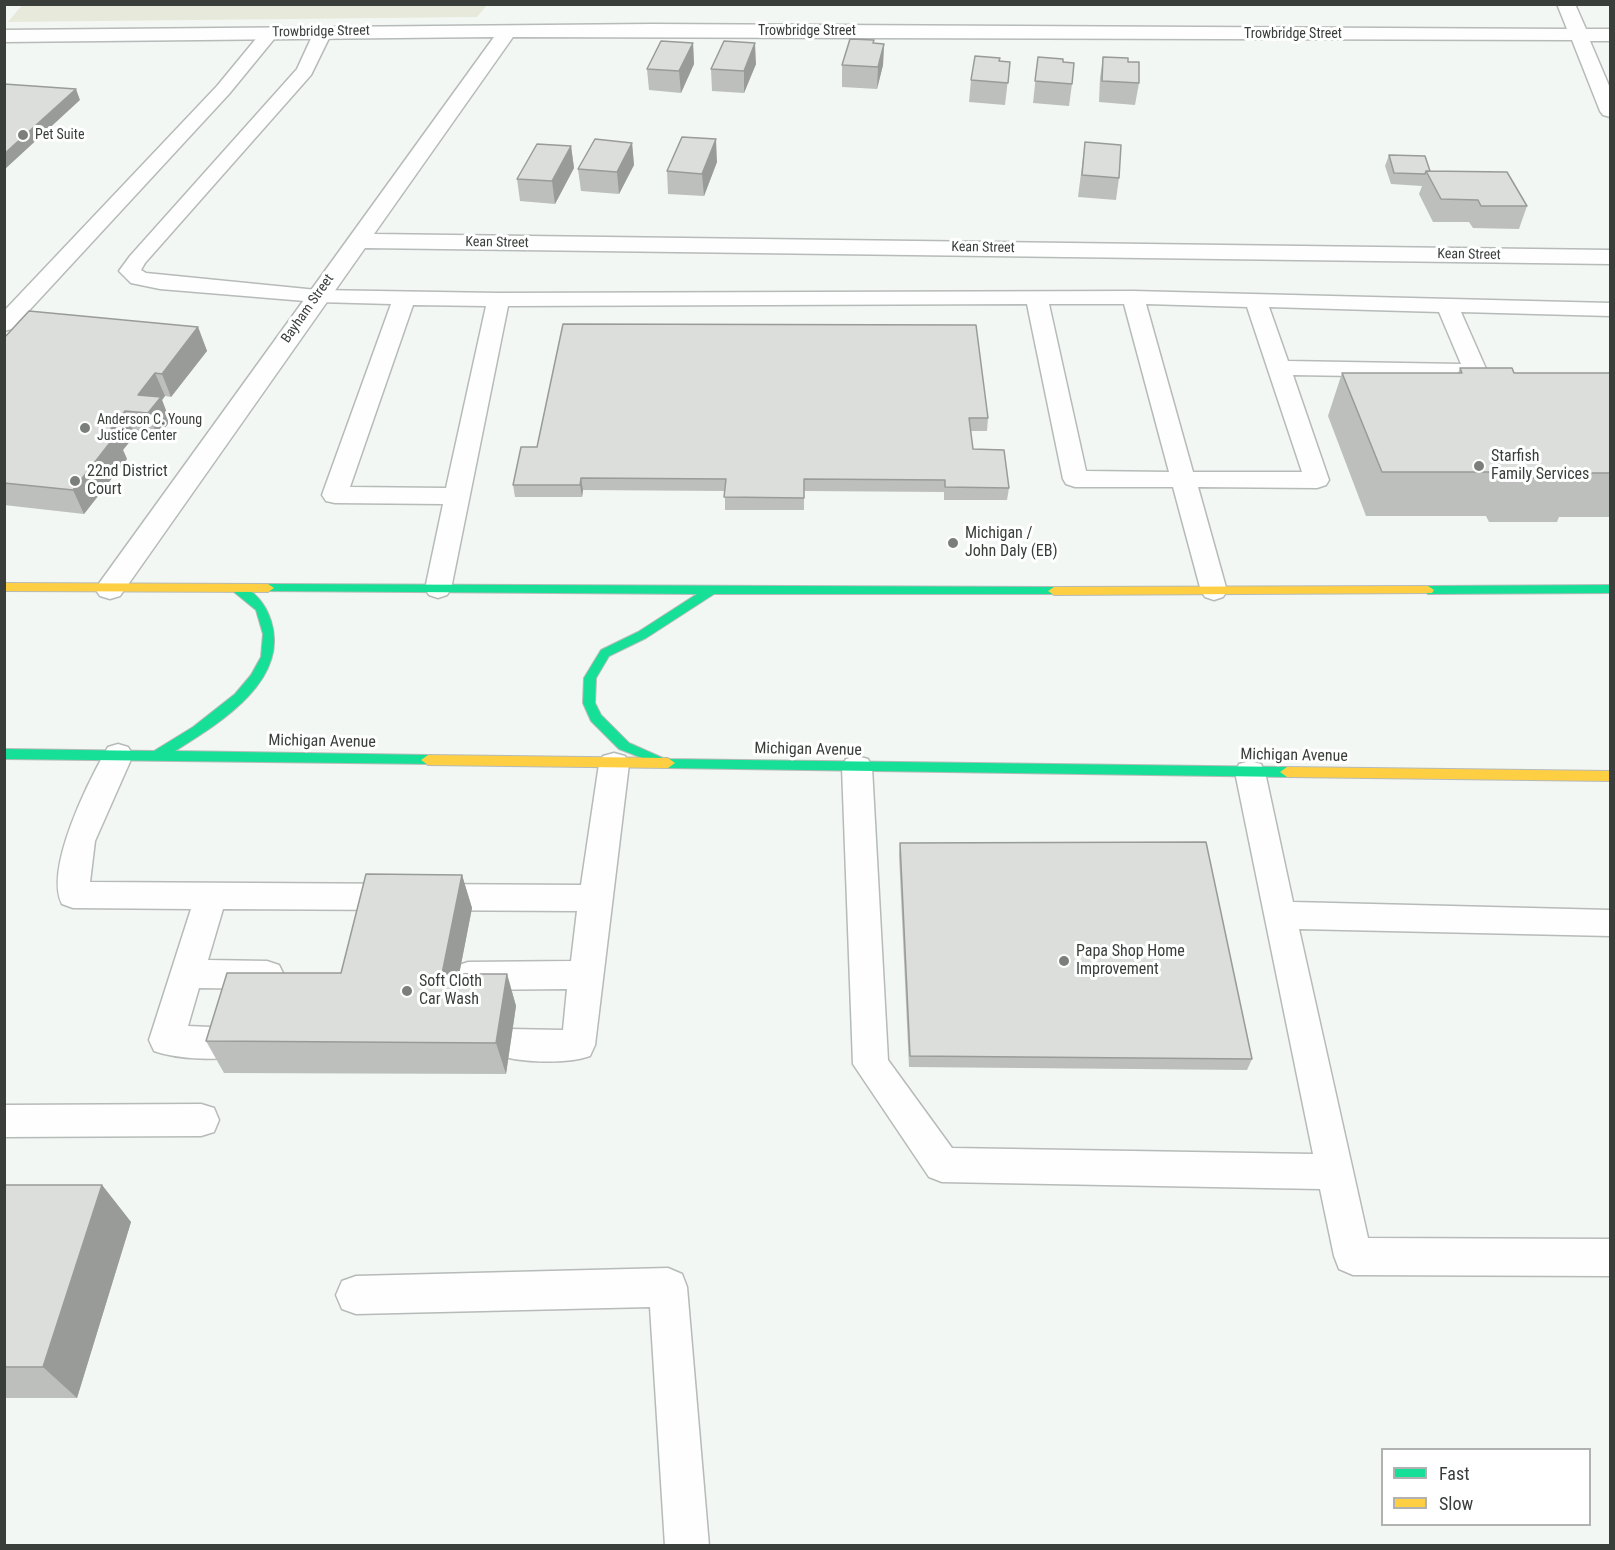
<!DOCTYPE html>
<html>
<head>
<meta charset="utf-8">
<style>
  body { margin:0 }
  #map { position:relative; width:1615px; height:1550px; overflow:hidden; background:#f2f7f4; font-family:"Roboto Condensed",sans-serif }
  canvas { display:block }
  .frame { position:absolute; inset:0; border:6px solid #3a3e3b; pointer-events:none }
  .legend { position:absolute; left:1381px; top:1448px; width:210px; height:78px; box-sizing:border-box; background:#fff; border:2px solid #b0b2b1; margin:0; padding:8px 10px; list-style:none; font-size:18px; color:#3a3e3b }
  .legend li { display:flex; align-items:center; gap:12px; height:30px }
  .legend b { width:30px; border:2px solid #b0b2b1 }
</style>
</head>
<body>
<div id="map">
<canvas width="1615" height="1550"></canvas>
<div class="frame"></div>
<ul class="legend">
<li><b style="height:8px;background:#16e098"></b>Fast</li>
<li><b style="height:8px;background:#ffcf43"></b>Slow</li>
</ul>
</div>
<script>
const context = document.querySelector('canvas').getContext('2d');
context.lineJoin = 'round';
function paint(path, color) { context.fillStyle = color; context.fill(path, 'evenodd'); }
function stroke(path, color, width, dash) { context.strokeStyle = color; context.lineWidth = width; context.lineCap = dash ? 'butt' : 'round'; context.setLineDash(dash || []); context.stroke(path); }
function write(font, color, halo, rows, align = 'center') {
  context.font = font + ' "Roboto Condensed",sans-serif'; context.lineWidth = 6; context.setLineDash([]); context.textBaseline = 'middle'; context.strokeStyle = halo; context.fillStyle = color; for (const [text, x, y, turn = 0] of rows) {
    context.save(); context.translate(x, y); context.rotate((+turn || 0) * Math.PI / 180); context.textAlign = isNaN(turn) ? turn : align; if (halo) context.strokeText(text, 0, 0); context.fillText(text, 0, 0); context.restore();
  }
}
paint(new Path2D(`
  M22 5V4L487 5 477 17 8 22Z`), '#e7eada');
const lane = new Path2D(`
  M323 27 332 32 311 75 145 263 141 270 146 273 317 290 498 293 1133 291 1610 303V316L1461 312 1487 371 1484 376 1476 378 1293 375 1329 480 1326 485 1317 488 1198 487 1227 591 1223 597 1214 600 1205 597 1201 591 1173 487H1075L1066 484 1063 479 1027 304 508 306 451 589 447 595 438 598 429 595 425 589 443 504 335 503 326 501 322 495 391 304 317 302 160 289 131 283 119 271 130 256 297 69 314 32ZM1049 304H1124L1169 472 1086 471ZM1146 304 1247 307 1302 472H1193ZM413 305 486 306 446 488 350 487ZM1269 307 1439 312 1461 364 1288 361Z
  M270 28 279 33 229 94 12 329 4 331V311L217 86 264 29Z
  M118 744 128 747 133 755 95 841 90 882 581 885 599 764 603 756 614 753 625 756 629 764 595 1045 590 1056C568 1064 520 1063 498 1055L493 1044 498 1033 510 1029 563 1030 567 989 468 990 456 986 451 976 456 966 468 962 571 961 577 911 223 909 208 960 267 961 279 965 284 975 279 985 267 989 199 988 188 1026 233 1028 245 1032 250 1043 245 1054C223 1062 176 1059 154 1051L149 1040 191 909 73 908 62 904C44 869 89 780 108 747Z
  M857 756 868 759 872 767 888 1060 952 1148 1313 1154 1235 772 1239 764 1250 761 1261 764 1265 772 1293 902 1610 910V936L1299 929 1368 1238 1610 1239V1276L1353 1275 1339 1269 1334 1256 1320 1189 942 1182 929 1177 853 1064 842 767 846 759Z
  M201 1104 214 1108 219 1120 214 1132 201 1136 4 1137V1105Z
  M668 1268 682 1274 687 1287 709 1546H665L650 1307 356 1314 342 1309 336 1295 342 1281 356 1276Z`);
const street = new Path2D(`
  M1557 4H1575L1586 29H1610V41H1590L1610 88V117L1603 115 1600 111 1572 40 513 37 374 234 1610 250V264L365 248 120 596 110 599 100 596 95 589 494 37 4 42V30L652 24 1567 29Z`);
const fast = new Path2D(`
  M268 584 1054 587 1060 591 1058 594H714L646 638 609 656 596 678 595 703 601 715 629 743 665 759 1287 767 1294 772 1287 777 668 768 619 749 591 721 583 703 584 678 601 650 638 632 697 594 264 591 262 588 264 585Z
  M238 585C255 590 266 605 271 621 290 681 218 724 175 751L428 755 433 756 435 760 433 764 4 759V749L154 751 193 727 235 694 251 675 261 657 263 634 256 610 234 592 232 589 234 586Z
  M1610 585V593L1428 594 1422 590 1428 586Z`);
const slow = new Path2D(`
  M4 583 268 584 274 588 268 592 4 591Z
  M1428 586 1434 590 1432 593 1054 595 1048 591 1054 587Z
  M428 755 668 758 675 763 668 768 428 765 421 760Z
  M1287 767 1610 771V781L1287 777 1280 772Z`);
stroke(lane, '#b6bab8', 3);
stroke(street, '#b6bab8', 3);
stroke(fast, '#b6bab8', 2);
stroke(slow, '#b6bab8', 2);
paint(lane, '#fdfefd');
paint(street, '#fdfefd');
paint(fast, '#16e098');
paint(slow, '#ffcf43');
paint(new Path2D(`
  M874 40V43L884 44 883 65 877 89 842 87V65Z
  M693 43 694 64 681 93 649 90 647 69Z
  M1038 57 1072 84 1069 106 1033 103Z
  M1103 57 1128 62 1139 83 1135 105 1099 102 1100 78Z
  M1000 61 1010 62 1005 105 969 102 971 80Z
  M756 64 744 93 712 91 711 69Z
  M1085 142 1119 178 1116 200 1078 197Z
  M632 143 634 165 619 194 581 191 578 169Z
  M571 146 574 168 555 204 520 201 517 179Z
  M1389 155 1430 171 1527 206 1519 229 1473 228 1469 222H1433L1419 194 1422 186 1391 184 1385 166Z
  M717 162 704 196 668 194 667 171Z
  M563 324 988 418 987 431H971L973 449 1009 488 1007 500H944V492L804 491V510H725V491L583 490 582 497H515L513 485 537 447Z
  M198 327 207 351 171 397 165 396 162 400 170 421 158 437 135 435 123 450 127 459 84 514 4 505V338Z
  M1460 368 1514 373H1611V517H1559L1557 522H1489L1486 516H1366L1328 416 1342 373H1458Z
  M900 843 1252 1059 1247 1070 909 1067 899 855Z
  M462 875 472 908 459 974H507L516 1006 506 1074 224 1073 206 1041 341 973Z
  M4 1185H102L131 1222 77 1398H4Z`), '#bcbfbc');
paint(new Path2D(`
  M693 43 694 64 681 93 679 71Z
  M755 43 756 64 744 93V71Z
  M884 44 883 65 877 89 878 67Z
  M76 89 80 100 4 170V154Z
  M716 139 717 162 704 196 702 174Z
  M632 143 634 165 619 194 617 172Z
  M571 146 574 168 555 204 552 181Z
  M198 327 207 351 171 397 162 374Z
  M155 373 165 396 162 400 170 421 158 437 148 413 138 395Z
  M125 411 135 435 123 450 127 459 84 514 73 490 107 434Z
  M581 478 583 490 582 497 580 485Z
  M462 875 472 908 453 1006 442 974Z
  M507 974 516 1006 506 1074 496 1043Z
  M102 1185 131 1222 77 1398 43 1367Z`), '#999b99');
const building = new Path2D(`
  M850 39 874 40 873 43 884 44 878 67 842 65Z
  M661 41 693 43 679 71 647 69Z
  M724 41 755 43 744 71 711 69Z
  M975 56 1000 58 999 61 1010 62 1008 83 971 80Z
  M1038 57 1063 59V62L1074 63 1072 84 1035 81Z
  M1103 57 1128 58V62H1139V83L1102 81Z
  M4 84 76 89 4 154Z
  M682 137 716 139 702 174 667 171Z
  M595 139 632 143 617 172 578 169Z
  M1085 142 1121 145 1119 178 1082 175Z
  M537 144 571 146 552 181 517 179Z
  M1389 155 1425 156 1430 171H1426L1425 174 1394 173Z
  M1426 171 1507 172 1527 206H1481L1478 200 1441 199Z
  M29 311 198 327 162 374 155 373 138 395 161 397 148 413 125 411 107 434 116 435 73 490 4 483V338Z
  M563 324 976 325 988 418H969L973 449 1004 450 1009 488 945 487V480L804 479V498L724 497 726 479 581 478 580 485H513L521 447H537Z
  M1460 368H1512L1514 373H1611V473H1575L1578 478H1508L1505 472H1382L1342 373H1462Z
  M1206 842 1252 1059 910 1056 900 843Z
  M366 874 462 875 442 974H507L496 1043 206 1041 227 973H341Z
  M4 1185H102L43 1367H4Z`);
paint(building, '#dbdedb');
stroke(building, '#999b99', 1.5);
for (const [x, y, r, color] of [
  [23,135,6,"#7a7f7c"],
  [85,428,6,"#7a7f7c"],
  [1479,466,6,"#7a7f7c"],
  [75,481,6,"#7a7f7c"],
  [953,543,6,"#7a7f7c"],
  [1064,961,6,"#7a7f7c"],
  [407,991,6,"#7a7f7c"]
]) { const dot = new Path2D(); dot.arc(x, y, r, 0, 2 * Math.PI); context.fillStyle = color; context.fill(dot); stroke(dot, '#fff', 2); }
write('14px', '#3a3e3b', '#fff', [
  ["Trowbridge Street",807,31],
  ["Trowbridge Street",321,32,-1],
  ["Trowbridge Street",1293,34],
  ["Kean Street",497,243,1],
  ["Kean Street",983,248,1],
  ["Kean Street",1469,255,1],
  ["Bayham Street",308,309,-55]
]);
write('14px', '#3a3e3b', '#fff', [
  ["Pet Suite",35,135],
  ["Anderson C. Young",97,420],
  ["Justice Center",97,436]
], 'left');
write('16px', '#3a3e3b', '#fff', [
  ["Starfish",1491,457],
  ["Family Services",1491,475],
  ["22nd District",87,472],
  ["Court",87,490],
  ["Michigan /",965,534],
  ["John Daly (EB)",965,552],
  ["Papa Shop Home",1076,952],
  ["Improvement",1076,970],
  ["Soft Cloth",419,982],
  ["Car Wash",419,1000]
], 'left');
write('16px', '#3a3e3b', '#fff', [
  ["Michigan Avenue",322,742,1],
  ["Michigan Avenue",808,750,1],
  ["Michigan Avenue",1294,756,1]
]);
</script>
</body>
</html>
